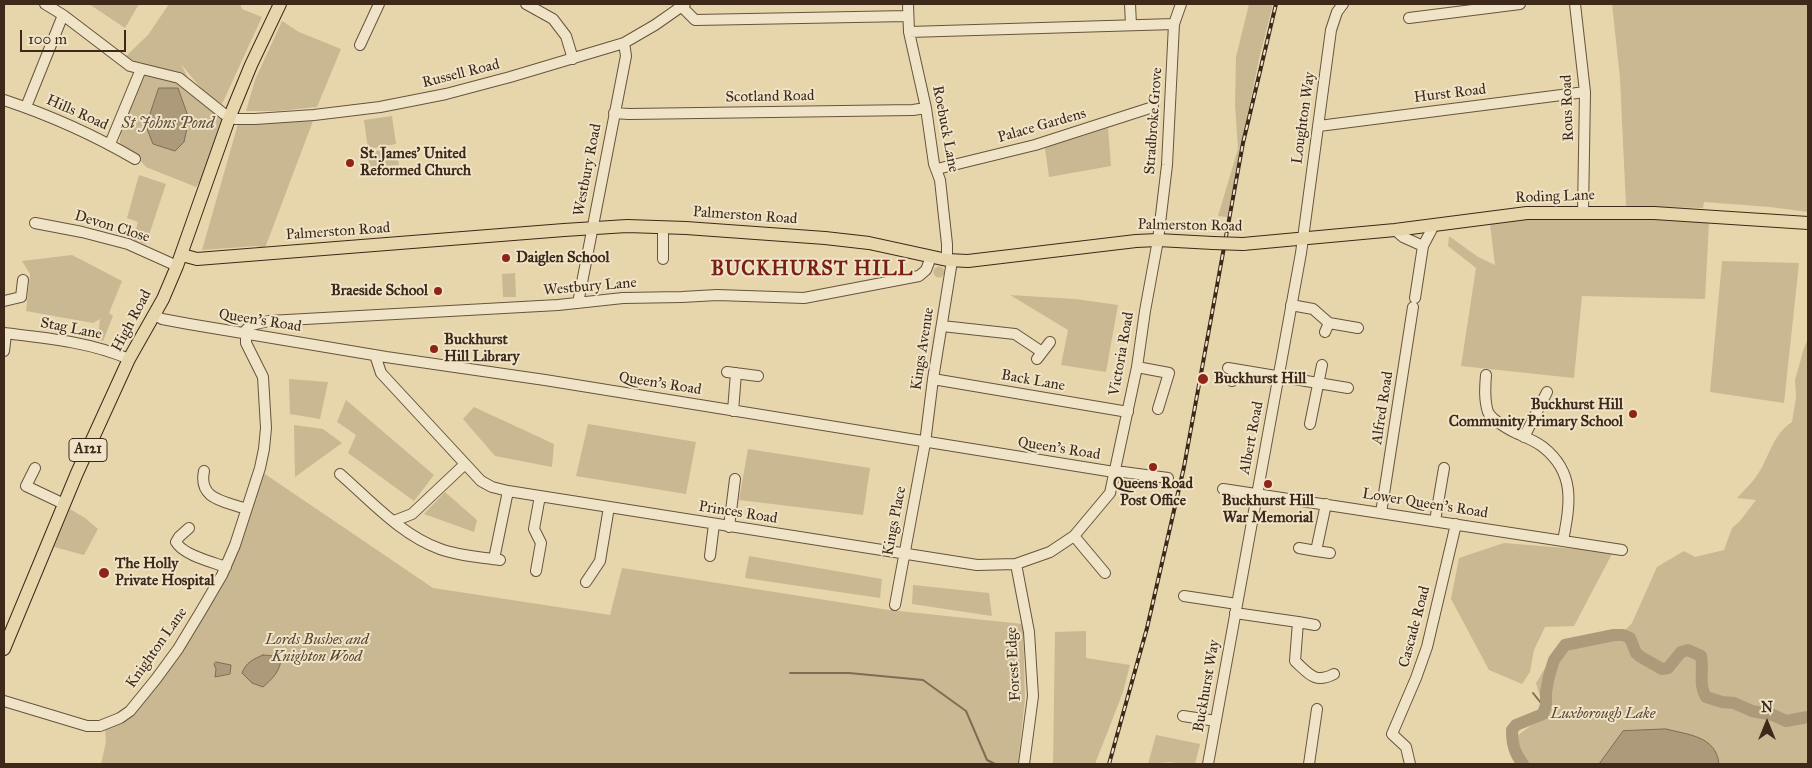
<!DOCTYPE html>
<html>
<head>
<meta charset="utf-8">
<style>
  body { margin:0 }
  #map { position:relative; width:1812px; height:768px; overflow:hidden; background:#e7d5ab; font-family:"IM FELL Great Primer",serif }
  canvas { display:block }
  .frame { position:absolute; inset:0; border:5px solid #3d281a; pointer-events:none }
  .north { position:absolute; left:1742px; top:698px; width:50px; height:50px; -webkit-text-stroke:4px #efe4c8; paint-order:stroke; rotate:0deg; font-size:14px; font-weight:700; line-height:20px; text-align:center; color:#3d281a }
  .north::after { content:''; display:block; margin:auto; width:18px; height:22px; background:#3d281a; clip-path:polygon(50% 0,100% 100%,50% 72%,0 100%) }
  .scale { position:absolute; left:20px; top:30px; width:106px; height:22px; box-sizing:border-box; border:2px solid #3d281a; border-top:0; padding-left:6px; font-size:15px; line-height:18px; white-space:nowrap; color:#3d281a; -webkit-text-stroke:4px #efe4c8; paint-order:stroke }
</style>
</head>
<body>
<div id="map">
<canvas width="1812" height="768"></canvas>
<div class="frame"></div>
<div class="north">N</div>
<div class="scale">100 m</div>
</div>
<script>
const context = document.querySelector('canvas').getContext('2d');
context.lineJoin = 'round';
function paint(path, color) { context.fillStyle = color; context.fill(path, 'evenodd'); }
function stroke(path, color, width, dash) { context.strokeStyle = color; context.lineWidth = width; context.lineCap = dash ? 'butt' : 'round'; context.setLineDash(dash || []); context.stroke(path); }
function write(font, color, halo, rows, align = 'center') {
  context.font = font + ' "IM FELL Great Primer",serif'; context.lineWidth = 4; context.setLineDash([]); context.textBaseline = 'middle'; context.strokeStyle = halo; context.fillStyle = color; for (const [text, x, y, turn = 0] of rows) {
    context.save(); context.translate(x, y); context.rotate((+turn || 0) * Math.PI / 180); context.textAlign = isNaN(turn) ? turn : align; if (halo) context.strokeText(text, 0, 0); context.fillText(text, 0, 0); context.restore();
  }
}
paint(new Path2D(`
  M89 4H139L125 28Z
  M169 4H240L242 9 262 17 222 104 203 91 181 64 195 92 224 114 204 175 196 187 146 167 135 154 119 146 121 131 145 74 126 56 148 35Z
  M1249 4H1273L1259 59 1227 217 1218 216 1238 149 1235 104 1236 57Z
  M1612 4H1808V212L1770 207 1704 202 1703 208 1626 206 1620 78Z
  M282 21 299 32 341 49 317 107 277 111H246L255 80Z
  M392 116 396 144 368 149 364 120Z
  M313 121 265 248 256 246 202 250 238 124Z
  M1108 128 1111 166 1049 177 1045 148Z
  M396 149 399 165 369 167 368 152Z
  M139 175 166 184 146 244 133 240 138 222 127 218Z
  M1556 216 1634 217 1709 221 1705 299 1582 296 1574 378 1461 366 1476 268 1448 246 1449 236 1478 257 1495 265 1490 224Z
  M72 255 122 281 109 313 113 316 103 341 98 339 100 319 93 323 26 311 30 274 22 261Z
  M1722 261 1799 263 1784 403 1710 392Z
  M933.5 272a5.5 5.5 0 1 1 11 0a5.5 5.5 0 1 1-11 0Z
  M515 273 516 297H503L502 274Z
  M1010 295 1075 299 1118 305 1106 372 1061 365 1068 330Z
  M1808 339V764H1517L1507 743 1536 722 1543 707 1536 683 1548 663 1566 646 1615 640 1632 623 1657 567 1684 551 1695 557 1724 550 1732 528 1740 521 1756 500 1737 498C1744 490 1752 483 1758 474 1770 456 1772 435 1792 422L1796 398 1795 380 1804 348Z
  M289 379 328 382 320 419 290 414Z
  M346 400 434 475 414 501 348 453 356 435 337 422Z
  M474 407 554 444 552 467 495 456 463 419Z
  M588 424 696 442 686 494 576 476Z
  M294 425 323 429 342 443 295 477Z
  M748 449 870 468 863 515 739 500Z
  M262 472 433 588 610 615 622 568 889 610 1023 624 1025 698 1018 764H101L106 742 105 728 129 716 224 577Z
  M445 492 477 520 474 532 424 514Z
  M70 509 85 518 98 529 84 555 54 547Z
  M1504 543 1613 552 1574 626 1545 627 1534 650 1530 672 1522 684 1489 670 1451 599 1459 558Z
  M749 556 882 579 880 598 745 578Z
  M913 585 989 593 992 616 912 604Z
  M1086 631V658L1130 665 1123 692 1095 764H1053L1055 632Z
  M1156 735 1200 744 1195 764H1182L1170 762 1148 764Z`), '#cab892');
const water = new Path2D(`
  M159 88H178L189 119 184 142 175 151 153 144 147 129 150 114Z
  M263 655 276 656 281 659C280 672 272 679 263 687L252 683 242 673C246 662 254 659 263 655Z
  M216 662 231 665 230 674 215 677 216 669 214 664Z
  M1666 729C1689 735 1716 736 1719 764H1599L1623 731Z`);
paint(water, '#ad9a7a');
stroke(water, '#806c54', 1);
stroke(new Path2D(`
  M790 673H849L923 680 966 711 987 760 995 764
  M1533 693 1545 708`), '#806c54', 2);
stroke(new Path2D(`
  M1523 764C1514 753 1512 743 1512 730L1516 725 1543 714 1546 705V692L1549 676 1554 660 1565 645 1614 635H1623L1630 638 1636 653 1641 657 1662 669 1668 668 1681 652 1688 650 1701 656C1704 671 1698 684 1706 697L1722 702 1734 703 1752 711 1773 715 1786 721 1808 717`), '#ad9a7a', 12);
const minor = new Path2D(`
  M45 4 63 15 130 66 179 78 224 114 235 119H255L314 115 380 107 446 94 510 77 624 43 655 25 685 4
  M526 4 553 19 566 36 573 59
  M679 4 695 20 908 16
  M908 4 909 32 926 108 934 164 940 180 947 244V260
  M1130 4 1131 25
  M1575 4 1585 92 1583 212
  M1409 18 1520 4
  M909 32 1174 24
  M360 45 379 4
  M4 100C49 115 94 135 135 159
  M26 107 63 15
  M614 113 629 114 913 110 926 108
  M1319 126 1585 92
  M110 144 141 69
  M937 169 1035 145 1153 107
  M35 223 82 232 128 244 177 266
  M1395 230 1403 237 1423 246
  M663 259V227
  M1415 298 1423 246 1434 225
  M4 301 21 297 23 280
  M578 303 626 56 624 43
  M1291 305 1313 309 1329 323 1358 328
  M155 315 162 319 189 324 386 357 545 380 1114 472H1123L1168 478
  M942 326 1015 334 1042 352
  M1325 332 1329 323
  M4 333C46 338 90 342 129 359
  M4 351 6 334
  M375 355 381 373 481 481 492 487 508 491 977 565 1016 564 1050 552 1074 536 1110 493 1137 367 1145 311 1158 240 1167 165 1174 24 1181 4
  M1037 359 1050 342
  M1137 367 1169 373 1158 409
  M1228 368 1348 388
  M727 372 758 376
  M1486 375C1485 387 1484 400 1488 412 1492 420 1505 427 1512 431 1522 436 1534 440 1543 447 1576 473 1570 504 1563 541
  M933 379 1128 412
  M1232 381 1234 369
  M733 411 736 373
  M1310 424 1322 365
  M1524 437 1547 392
  M35 468 26 486 64 504
  M204 471C198 500 225 501 246 509
  M340 474C371 501 401 535 440 549 459 556 480 557 500 560
  M1223 489 1622 550
  M1326 504 1316 551 1330 553
  M1381 513 1413 307
  M394 521 412 514 465 464
  M1435 521 1444 468
  M729 527 735 479
  M189 528 179 537 176 542C183 555 212 562 226 567
  M1074 536 1105 573
  M1299 548 1316 551
  M710 556 714 524
  M494 559 508 491
  M1016 564 1029 632 1033 696 1024 764
  M536 571 541 543 534 529 540 496
  M586 582 600 561 609 507
  M1184 596 1237 604
  M895 605 925 443 933 379 952 261
  M1235 613 1298 622 1295 661C1309 674 1315 684 1334 674
  M1298 622 1315 625
  M4 701 87 726H100L120 718 130 711 156 679 178 649 201 611 222 575 235 545 260 468 264 449 266 428 263 377 246 343V330L251 325 269 321 558 305 623 298 682 297 717 295 804 298 919 276 926 270 931 257
  M1183 716 1216 721
  M1208 764 1301 253 1331 30 1337 12 1343 4
  M1309 764 1317 709
  M1410 764 1406 747 1392 734 1416 678 1427 647 1456 524`);
const major = new Path2D(`
  M1243 244 1395 230 1527 213H1654L1808 223
  M182 255 197 259 564 230 627 226 686 228 825 238 869 243 947 260 968 261 1136 241 1158 240 1213 243
  M4 649 77 473 129 359 163 299 177 266 230 116 251 65 280 4`);
stroke(minor, '#68533e', 12);
stroke(major, '#3d281a', 14);
stroke(minor, '#efe4c8', 10);
stroke(major, '#e7d5ab', 12);
const rail = new Path2D(`
  M1109 764 1147 628 1184 467 1243 143 1276 4`);
stroke(rail, '#3d281a', 4);
stroke(rail, '#efe4c8', 2, [5.5]);
const majorBridge = new Path2D(`
  M1213 243 1243 244`);
stroke(majorBridge, '#3d281a', 14, []);
stroke(majorBridge, '#e7d5ab', 12);
for (const [x, y, r, color] of [
  [350,163,5,"#8f2418"],
  [506,258,5,"#8f2418"],
  [438,291,5,"#8f2418"],
  [434,349,5,"#8f2418"],
  [1203,379,6,"#8f2418"],
  [1633,414,5,"#8f2418"],
  [1153,467,5,"#8f2418"],
  [1268,484,5,"#8f2418"],
  [104,573,6,"#8f2418"]
]) { const dot = new Path2D(); dot.arc(x, y, r, 0, 2 * Math.PI); context.fillStyle = color; context.fill(dot); stroke(dot, '#efe4c8', 2); }
for (const [x, y, w] of [
  [88,450,38]
]) { const box = new Path2D(); box.roundRect(x - w / 2, y - 11.5, w, 23, 4); context.fillStyle = '#efe4c8'; context.fill(box); stroke(box, '#3d281a', 1); }
write('bold 14px', '#3d281a', null, [
  ["A121",88,450]
]);
write('15px', '#3d281a', '#efe4c8', [
  ["Russell Road",461,74,-14],
  ["Hurst Road",1450,94,-7],
  ["Scotland Road",770,97,-1],
  ["Rous Road",1568,108,-92],
  ["Hills Road",77,113,24],
  ["Loughton Way",1304,118,-82],
  ["Stradbroke Grove",1154,121,-86],
  ["Palace Gardens",1042,126,-16],
  ["Roebuck Lane",945,129,79],
  ["Westbury Road",588,170,-79],
  ["Roding Lane",1555,197,-2],
  ["Palmerston Road",745,216,4],
  ["Palmerston Road",1190,226,1],
  ["Devon Close",112,227,17],
  ["Palmerston Road",338,232,-4],
  ["Westbury Lane",590,287,-5],
  ["High Road",132,321,-62],
  ["Queen's Road",260,321,9],
  ["Stag Lane",71,329,11],
  ["Kings Avenue",923,349,-81],
  ["Victoria Road",1122,354,-80],
  ["Back Lane",1033,381,10],
  ["Queen's Road",660,384,9],
  ["Alfred Road",1383,408,-81],
  ["Albert Road",1252,438,-79],
  ["Queen's Road",1059,449,9],
  ["Lower Queen's Road",1425,504,9],
  ["Princes Road",738,513,9],
  ["Kings Place",895,521,-79],
  ["Cascade Road",1415,627,-75],
  ["Knighton Lane",157,648,-55],
  ["Forest Edge",1014,664,-93],
  ["Buckhurst Way",1207,686,-80]
]);
write('bold 15px', '#3d281a', '#efe4c8', [
  ["St. James' United",360,154],
  ["Reformed Church",360,171],
  ["Daiglen School",516,258],
  ["Braeside School",428,291,"right"],
  ["Buckhurst",444,340],
  ["Hill Library",444,357],
  ["Buckhurst Hill",1214,379],
  ["Buckhurst Hill",1623,405,"right"],
  ["Community Primary School",1623,422,"right"],
  ["Queens Road",1153,484,"center"],
  ["Post Office",1153,501,"center"],
  ["Buckhurst Hill",1268,501,"center"],
  ["War Memorial",1268,518,"center"],
  ["The Holly",115,564],
  ["Private Hospital",115,581]
], 'left');
write('italic 15px', '#594532', '#efe4c8', [
  ["Lords Bushes and",317,640],
  ["Knighton Wood",317,657],
  ["Luxborough Lake",1603,714]
]);
write('italic 16px', '#5f4a37', '#efe4c8', [
  ["St Johns Pond",168,124]
]);
context.letterSpacing = '1px';
write('bold 20px', '#7a1f14', '#efe4c8', [
  ["BUCKHURST HILL",812,270]
]);
context.letterSpacing = '0px';
</script>
</body>
</html>
